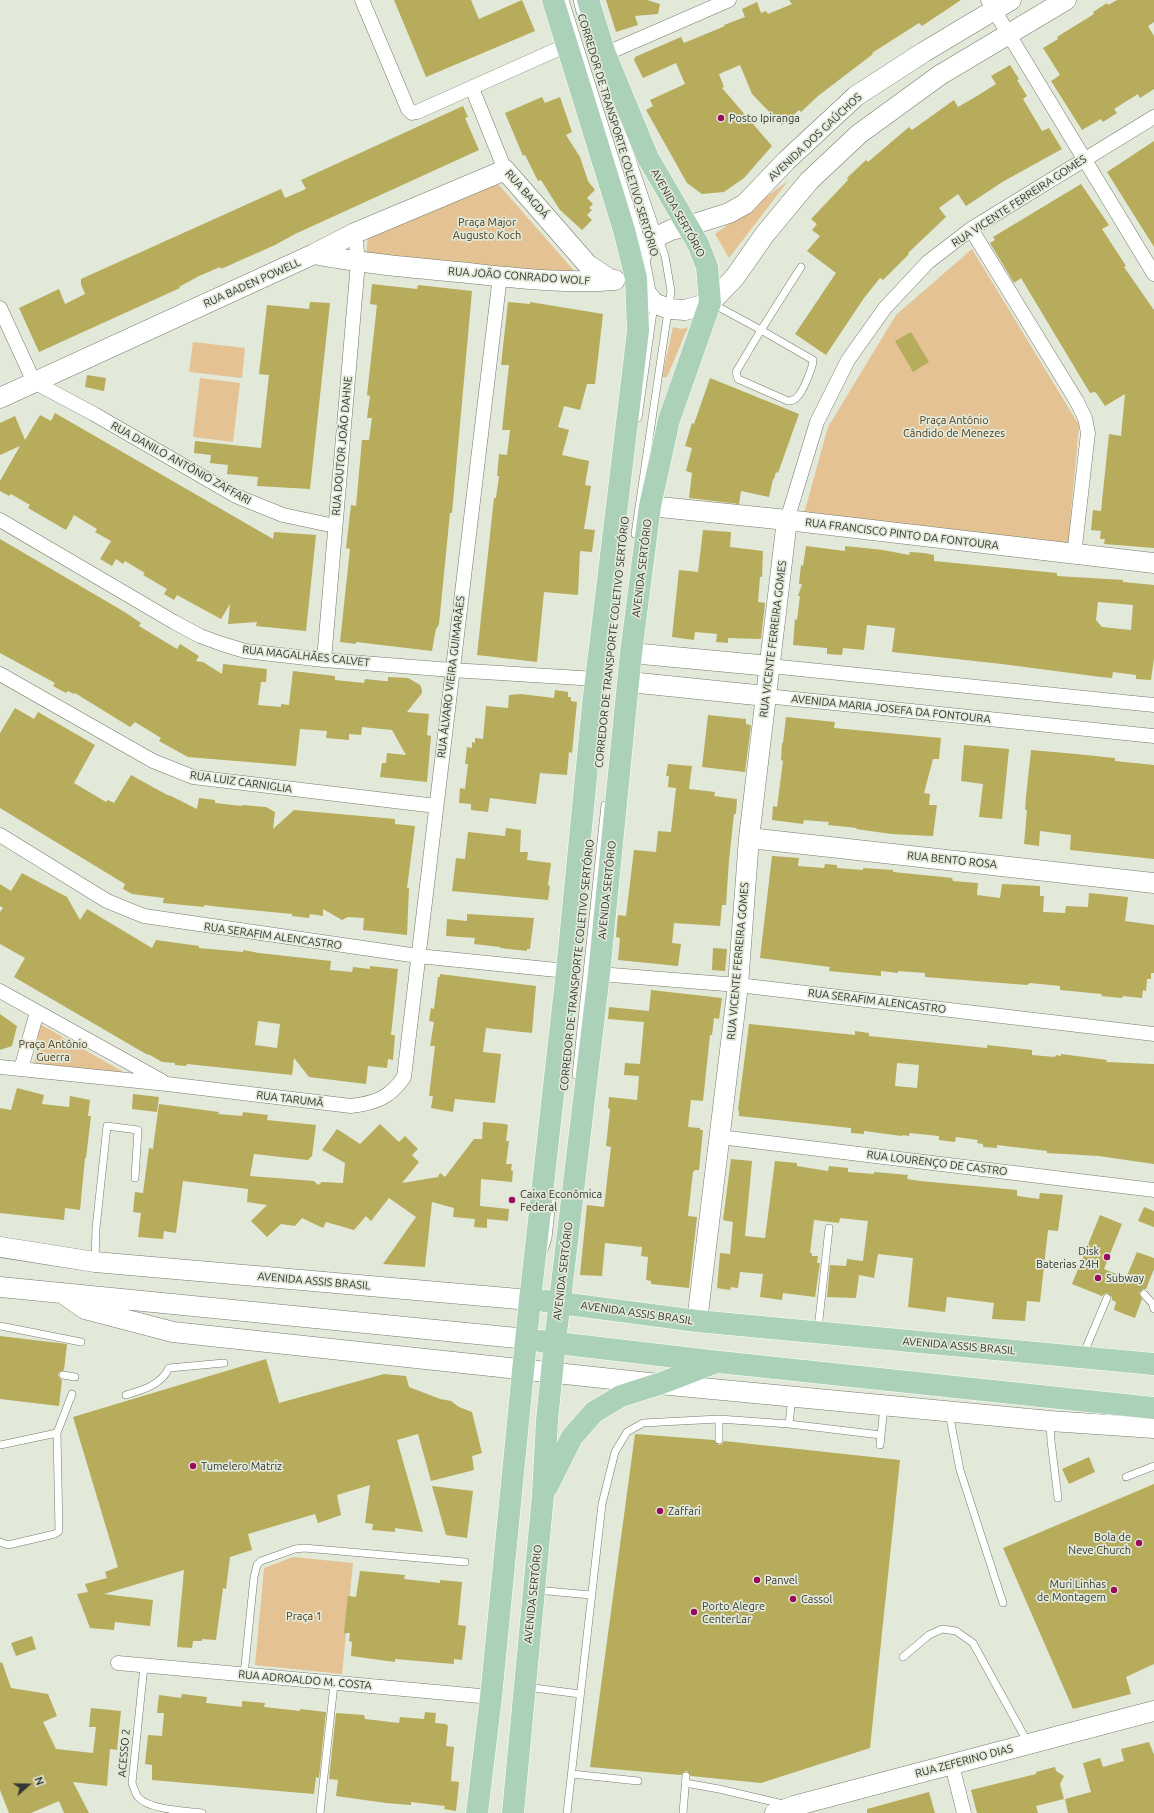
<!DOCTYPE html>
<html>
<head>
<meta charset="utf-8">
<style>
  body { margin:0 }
  #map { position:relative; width:1154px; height:1813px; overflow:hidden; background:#e2e9d9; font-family:Ubuntu,sans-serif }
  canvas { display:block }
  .north { position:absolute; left:8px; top:1765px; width:40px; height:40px; -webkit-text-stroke:3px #e2e9d9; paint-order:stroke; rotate:70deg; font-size:11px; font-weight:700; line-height:16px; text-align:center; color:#343731 }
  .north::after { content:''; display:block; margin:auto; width:14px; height:18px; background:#343731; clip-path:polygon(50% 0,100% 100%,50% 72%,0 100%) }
</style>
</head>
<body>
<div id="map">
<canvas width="1154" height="1813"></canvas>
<div class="north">N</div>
</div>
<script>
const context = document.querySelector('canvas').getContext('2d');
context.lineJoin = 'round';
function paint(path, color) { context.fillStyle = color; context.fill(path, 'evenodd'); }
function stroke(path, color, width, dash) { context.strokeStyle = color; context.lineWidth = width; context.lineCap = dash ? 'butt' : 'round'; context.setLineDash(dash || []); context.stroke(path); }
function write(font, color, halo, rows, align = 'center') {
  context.font = font + ' Ubuntu,sans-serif'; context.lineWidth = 3.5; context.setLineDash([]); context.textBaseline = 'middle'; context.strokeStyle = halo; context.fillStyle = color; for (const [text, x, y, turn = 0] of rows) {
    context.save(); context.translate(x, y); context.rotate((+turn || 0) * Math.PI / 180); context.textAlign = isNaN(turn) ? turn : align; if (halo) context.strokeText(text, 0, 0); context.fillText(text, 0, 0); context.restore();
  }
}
paint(new Path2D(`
  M788 181 729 258 715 234Z
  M498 184 577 274 366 257 368 235Z
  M972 249 1079 425 1068 546 803 517 828 427 896 315Z
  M673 327 682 329 688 327 667 377H662Z
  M193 342 245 348 242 378 189 372Z
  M200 378 240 383 233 442 193 437Z
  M40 1024 125 1073 34 1064Z
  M293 1557 353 1563 342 1674 255 1665 264 1568Z`), '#e5c293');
paint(new Path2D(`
  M394 0H471L479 19 522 0 535 31 426 77Z
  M606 0H647L660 4 658 14 635 16 638 25 616 32Z
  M789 0H961L922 26 919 23 872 53 873 54 818 96 801 112 799 110 782 125 752 94 740 65 719 74 724 87 722 88 772 146 744 178 724 192 702 194 687 183 646 110 653 106 650 100 685 84 676 63 643 78 634 60 635 57 681 37 684 43 725 26 724 25 745 17 742 9 757 2 761 13 766 11 768 14 792 4Z
  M1117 0H1154V22L1148 26 1154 36V89L1140 98 1138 94 1114 109 1117 113 1103 122 1101 119 1082 130 1051 81 1060 75 1043 48 1058 39 1057 37 1094 14 1093 12 1107 3 1108 5Z
  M1010 65 1019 79 1017 80 1027 96 1023 99 1042 131 1049 128 1062 149 1004 181 966 206 958 194 939 208 946 217 908 253 909 254 883 280 880 278 864 298 826 355 795 334 836 273 807 251 820 236 812 230 817 224 811 219 848 180 847 178 866 160 868 162 909 127 912 130 954 100 958 107 977 96 996 84 991 76Z
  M542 97 545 103 560 97 572 132 566 135 580 157 588 181 595 190 587 198 593 204 589 208 592 210 587 215 592 220 582 230 560 210 541 180 538 181 525 155 523 156 505 113Z
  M463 106 468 117 465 118 479 150 295 234 275 245 221 269 220 267 199 276 179 287 180 288 39 352 19 308 59 289 65 304 85 294 81 284V279L281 189 285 198 306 189 301 180Z
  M1154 141V247L1107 172Z
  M1081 184 1109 225 1102 229 1126 266 1124 267 1154 310V548L1104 544 1105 539H1100L1101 531 1091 530 1093 510 1101 511 1109 434 1121 436 1125 394 1105 406 1097 394 1095 392 1090 393 1021 278 1014 283 990 243 995 240 993 237Z
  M372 284 417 289 418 285 472 291 452 513H450L439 624 437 628H436L432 651 356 642V644L340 642 350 549 346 548 351 505 356 506 362 440H369L372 418H367L370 396 367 395 377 305 370 304Z
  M310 302 330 303 310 489 257 486 258 477 227 474 228 465 210 463 211 455 194 453 195 441 261 448 269 375 259 374 267 305 309 309Z
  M508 302 530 304V302L603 314 595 384H587L580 410 564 406 558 427 569 430 562 455 589 461 585 485 591 486 584 529 595 530 592 552 580 551 578 595 544 592 537 662 477 655 494 498H496L499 476H497L499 454 507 455 510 430H502L509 365H501Z
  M911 332 929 362 913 372 895 341Z
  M87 375 106 378 104 391 85 387Z
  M710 378 799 414 778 473 776 472 774 479H773L769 497 741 491 739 504 689 498 692 473 686 471 692 448 685 446 692 423 694 424Z
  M55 413 273 539 274 532 316 535 306 631 256 626 257 622 228 624 230 604 221 619 177 595 174 600 164 594 167 589 143 575 145 573 125 561 123 564 116 559 112 566 100 559 111 541 95 532 97 529 74 515 66 530 28 508 30 505 11 494 9 496 0 491V481L20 446 0 455V423L15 416 25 440 40 415 51 421Z
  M703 530 731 532 730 547 763 551 762 577H760L758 602 765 603 761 639 728 638V643L716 642 717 634 695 632 694 640 672 637 679 570 698 572Z
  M0 539 123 611 141 623 139 626 177 649 180 644 199 656 196 661 203 662 222 674 223 664 267 669 266 682H261L258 705 281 707V704L289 705 293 671 335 676V680L364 683 365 679 384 681H388V677L408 678 420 685 422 690V693L407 712 429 714 427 735 431 736 427 782 380 777 382 763H386L387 753 406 755 392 730 362 727 361 735 349 734V740L326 738 327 731 300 729 296 766 188 757 159 741 161 738 135 722 130 727 75 693 74 694 68 691 66 693 53 686 55 683 0 653Z
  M806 546 845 551V546L883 550 909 555 910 552 924 553 934 555V561L1057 573V576L1123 580V582L1154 585V658L1151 680 1136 679V675L1113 672 1112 678 1101 677 1002 664 892 652 895 628 867 625 864 650 843 648 842 655 827 654V648L793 645 795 619 797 620 800 596H798L802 584H799L801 565 803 566ZM1098 602 1133 605 1131 630 1102 627 1096 620Z
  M555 690 568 692V697H571V701L577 702 572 753 569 752 567 775 540 773 536 804 490 798 488 812 471 810V804L459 803 460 788 465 789 468 764H465L467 747 472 748V742L475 743V738L483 739 486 706 508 708 509 695 521 694 554 698Z
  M15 708 34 719 38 712 95 745 74 783 106 802 108 800 114 803 131 775 169 796V795L197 809 199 798 215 800V803L242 806V805L266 807 275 812 273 829 294 810 395 819V824L415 826 407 888H409L407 935 363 930 364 918 348 917 342 920 323 909V916L310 914 309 918 292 916V914L220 907 204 905V907L163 903 164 898 132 894 123 889 125 884 0 808V733Z
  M708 715 746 719V724L751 725 745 772 702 767Z
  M786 717 835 722 834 728 941 738 939 759H933L924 793 930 794 929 805H937L933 836 891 834 856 829 857 828 828 825 829 822 804 820 803 824 772 820 773 806 777 807 783 761 781 760 782 743H783Z
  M964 745 1009 749 1002 819 979 817 983 784 961 781Z
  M1031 750 1076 754 1115 758V761L1154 765V859L1070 850 1071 835 1040 831 1039 846 1024 844 1027 810H1025L1026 797Z
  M668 764 692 766 689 789 715 792 714 796 737 799 736 814H734L729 860 726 905H722L720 926 674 923 672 943 681 944 678 966 618 960 620 938 616 937 618 915 626 916 634 850 656 852 658 831 671 832 676 788 668 787 669 776H666Z
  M506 828 521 830 520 852H528L527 860 551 863 548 885 550 886 548 900 452 891 456 858 465 859 468 832 505 836Z
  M772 856 799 858 798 866 824 868 825 864 837 865V868L863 870V868L893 870V872L943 877 952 878 953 881 978 883 977 895 1000 898 1002 884 1040 886V896H1044L1043 912 1065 913 1066 906 1088 907 1089 893 1128 897 1125 921 1154 925V973H1151V979H1147L1146 991 1143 990 1142 998 1123 996 1122 998 1101 996 1102 994 1060 990V986L1030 983 1027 985 925 977V973L898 971V973L881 971V976L829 971 830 967 760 958Z
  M22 873 67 897 80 920 87 909 152 948 156 940 199 946V948L243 952V950L259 953 331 961 330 970 352 972 353 967 370 969V966L398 969 391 1035H395L393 1060 388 1059 387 1068 368 1066 366 1084 309 1077 294 1058 292 1075 187 1064 186 1066 175 1065V1063L162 1062 150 1055 146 1054 14 977 25 958 0 944V912L3 908 0 906V884L11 891ZM258 1021 280 1024 277 1048 255 1045Z
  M467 914 534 918 530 949H527V951L500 948V947L474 944 475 938 446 936 447 919 467 921Z
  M713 948 727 949 725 971 712 970Z
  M440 974 536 986 532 1033 486 1028 483 1052 501 1054 495 1103 455 1099 453 1112 431 1108 433 1096H429L435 1046H430L434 1022 429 1021 431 1008 434 1009 438 977H440Z
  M651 990 722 998 719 1019 714 1018 712 1035H710L703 1101 691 1100 688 1127 700 1128V1130H703L699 1170H695L693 1172 688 1216 697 1217 689 1288 651 1284V1281L646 1280 648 1257 641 1256 642 1247 605 1243 602 1276 580 1275 587 1205 604 1207 611 1147 606 1146 610 1109 608 1108 609 1097 637 1100 639 1076 624 1075 625 1063 640 1064 644 1022 608 1019 609 1007 649 1011Z
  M0 1014 17 1026 12 1046 0 1050Z
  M749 1024 855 1035V1031L869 1033V1036L987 1048V1045L1032 1050V1055L1055 1057 1056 1055 1061 1056V1054L1107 1060 1106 1062 1154 1064V1164L1099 1156 1047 1153V1151L997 1145V1148L983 1147V1144L977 1143 978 1140 956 1137 955 1142 939 1140V1136L910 1133 909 1136 903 1135 902 1136 864 1131V1134L851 1133V1128L739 1116V1110H738ZM897 1063 919 1065 917 1088 895 1086Z
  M17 1088 44 1095 42 1104 69 1107 70 1096 90 1100 88 1116H91L86 1158H85L80 1210 65 1208 64 1220 0 1213V1108L11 1110Z
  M133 1094 159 1097 157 1112 132 1109Z
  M159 1104 219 1112 218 1114 242 1116 243 1112 268 1115 267 1120 316 1125 312 1156 308 1160 254 1154 250 1176 314 1181 318 1185 322 1182 343 1183 345 1163 322 1150 337 1129 360 1144 380 1124 399 1142 405 1136 418 1149 412 1155 419 1162 402 1183 438 1177 440 1173 445 1177 474 1139H482L483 1122 505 1124 508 1125 506 1141H509L506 1164H512L511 1170 513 1171 512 1182 481 1179 480 1206 509 1209 508 1221 487 1219V1228L474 1227 475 1219 453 1217 454 1208 432 1202 425 1267 383 1264 416 1217 389 1198 371 1221 366 1216 354 1230 326 1222 323 1228 302 1218 295 1226 281 1224 267 1237 251 1221 267 1205 247 1202 248 1189 183 1181 176 1233 164 1231 163 1239 138 1237 141 1213 133 1212 135 1192 143 1193 149 1148 153 1149 154 1141Z
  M731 1159 752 1161 745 1236 765 1238 775 1161 797 1163V1166L828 1171 829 1166 848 1168V1172L874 1174V1172L908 1175 907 1179 920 1181 1017 1190V1196L1039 1199 1040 1193 1063 1195 1058 1231 1048 1230 1040 1302 1027 1301 1025 1321 992 1319 994 1303 947 1297 945 1312 908 1307 913 1258 878 1254 874 1278 859 1275 856 1298 827 1297 830 1265 846 1266 847 1259 863 1261 868 1221 840 1218 839 1223 814 1220 810 1253H812V1256H818L817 1263H820L815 1297 783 1293 782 1300 760 1297 763 1274 740 1272 738 1288 731 1287 730 1290 717 1288 720 1253 730 1254 733 1222 723 1220Z
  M1144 1207 1154 1211V1227L1138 1221Z
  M1100 1215 1122 1224 1104 1269 1126 1278 1137 1252 1154 1258V1269L1146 1289H1143L1139 1293 1142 1299 1135 1318 1114 1310 1116 1302 1112 1300V1297L1109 1294 1106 1293 1102 1296 1072 1284Z
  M0 1336 67 1344 64 1370 59 1372 58 1375 60 1379 62 1380 59 1406 0 1399Z
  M266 1359 279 1403 384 1374 406 1376 409 1387 440 1399 451 1401 459 1407 472 1412 482 1453 472 1456 474 1470 431 1481 418 1434 397 1440 423 1532 395 1528V1532L372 1530 373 1524 365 1523 370 1485 337 1495 341 1515 318 1523 315 1514 248 1534 252 1550 230 1557 226 1589 223 1588 216 1640 202 1639V1641H193L192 1648 177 1647 184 1570 104 1594 153 1600 150 1626 115 1622 114 1630 90 1628 77 1594 88 1592 85 1584 107 1578 105 1572 118 1567 73 1417Z
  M635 1434 714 1440 719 1445 722 1444 724 1441 900 1460 870 1748 761 1783 691 1776 687 1771 684 1772 681 1775 590 1767Z
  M1089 1457 1095 1472 1069 1484 1062 1469Z
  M1154 1484V1664L1126 1677 1131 1694 1073 1709 1003 1548Z
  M432 1486 473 1491 467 1538 446 1535Z
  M360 1571 405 1575 404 1579 440 1583V1580L462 1582 458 1625 466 1626 462 1660 454 1659V1664L395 1659V1662L351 1656 352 1642 349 1641 350 1633H344L346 1613 348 1596 356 1597Z
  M32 1636 36 1649 16 1656 11 1643Z
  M2 1662 11 1688 48 1694 57 1716 43 1722 56 1749 93 1753 96 1727H89L91 1708 121 1711 117 1750 110 1749 107 1786 73 1782 89 1813H64L59 1801 31 1813H9L0 1790V1663Z
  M182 1694 207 1697 206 1703 242 1707V1701L265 1703 264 1707 300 1711V1709L326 1712 319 1778 316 1777 314 1794 152 1780V1765L145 1764 148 1735 162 1736 164 1713H157L159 1695 181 1698Z
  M425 1712 436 1713 435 1723 446 1724 448 1726 446 1746 454 1747 451 1781 459 1782 456 1811 444 1809 445 1806 411 1802V1805L386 1803 336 1796 338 1780 329 1779 336 1713 364 1715 365 1719 399 1723 400 1717 424 1719Z
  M1149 1742 1154 1755V1813H1068L1065 1799 1091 1792 1083 1763 1100 1758 1103 1767 1124 1761 1121 1749Z
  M1055 1767 1056 1771 1064 1776 1060 1784 1064 1799 1036 1806 1038 1813H977L971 1790 1036 1774V1772Z
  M929 1792 935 1813H867V1809Z`), '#b7ab5c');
const lane = new Path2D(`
  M565 0 643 246
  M577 0 580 12
  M592 48 634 165 665 256 671 291 635 534
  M646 260 652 291
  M713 304 761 330 813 360C813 367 803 392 797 397 795 400 792 401 788 401L738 379 736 372 761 330 801 267
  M638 418 654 305
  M576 1075 605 805
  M545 1248 548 1238 552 1201
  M95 1260 96 1228 107 1126 138 1130 135 1178
  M1144 1294 1152 1303 1154 1309
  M0 1326 81 1342
  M818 1329 829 1228
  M1083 1355 1107 1298
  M63 1375 75 1377
  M126 1395C143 1390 161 1385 169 1368L224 1363
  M949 1413 960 1470 1003 1603
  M1050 1423 1051 1441 1058 1498
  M789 1424 881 1435 884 1406
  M719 1440V1419L789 1424 792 1397
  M0 1445 57 1433
  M880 1445 881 1435
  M1126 1477 1154 1466
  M0 1542 8 1545 55 1534 59 1531 57 1433 72 1394
  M536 1590 591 1595
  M903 1657 929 1635 942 1629 956 1631 973 1643 1028 1743
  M144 1666 132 1783C134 1788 135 1793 138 1797 149 1810 186 1811 202 1813
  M244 1675 254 1577 257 1565 261 1561 295 1549 304 1548 465 1562
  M526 1687 580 1694
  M572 1774 638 1781
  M685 1783 719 1789 783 1804
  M320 1813 334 1684
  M567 1813 602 1504 615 1452 627 1432 643 1423 719 1419
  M683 1813 686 1776`);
const street = new Path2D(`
  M362 0 408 109 412 113 417 112 567 45
  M988 0 1154 274
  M605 54 729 0
  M472 88 505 170
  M971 229 1076 400 1085 418 1088 433 1074 555
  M0 308 34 382 94 414 236 496 283 515 335 526
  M0 520 174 622 200 636 222 644 245 651 324 660 452 670 596 679
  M787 520 817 422 848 360 885 308 928 262 971 229 1154 117
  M324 660 358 262 355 233
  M770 666 1154 705
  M0 674 153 761 193 777 436 806
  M766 696 1154 736
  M0 835 107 901 144 916 418 956 567 971
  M599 974 738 985 1154 1034
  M0 991 162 1081
  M0 1067 167 1084 351 1106C375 1103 390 1098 404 1077L500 276
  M21 1069 37 1012
  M720 1137 1154 1190
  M118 1663 491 1697
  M952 1765 964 1813`);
const secondary = new Path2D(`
  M314 254C365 264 417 268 468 273 516 278 566 284 615 280
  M636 278 644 291 654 303 669 309 685 310 710 303 735 277 765 234 809 181 859 134 940 75 1066 0
  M636 278 639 261 644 249 652 239 671 230 688 226 729 213 745 204 786 161 856 96 924 52 1011 0
  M0 398 314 254 355 233 505 170 588 265 611 280
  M650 506 787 520 1154 563
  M631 653 770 666
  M629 682 766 696
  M749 838 1154 883
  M0 1247 95 1262 530 1300
  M0 1287 527 1339
  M62 1293 85 1309 173 1332 659 1384 1050 1421 1154 1428
  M697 1321 738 985 749 838 787 520
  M775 1813 794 1806 1154 1711`);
const primary = new Path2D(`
  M545 1301 697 1321 1154 1364
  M540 1341 719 1362 1154 1408
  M547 1487 572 1437 594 1412 621 1396 659 1384 714 1363
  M477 1813 491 1697 530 1300 567 971 593 705 638 331 636 278 624 230 553 0
  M513 1813 543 1495 547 1420 555 1342 599 974 631 653 650 506 669 420 710 303 707 267 698 244 648 158 605 54 588 0`);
stroke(lane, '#747b6c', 8);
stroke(street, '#747b6c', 15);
stroke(secondary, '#747b6c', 21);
stroke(primary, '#fff', 23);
stroke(lane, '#fff', 7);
stroke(street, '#fff', 14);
stroke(secondary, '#fff', 20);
stroke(primary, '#abd1b8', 22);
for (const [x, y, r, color] of [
  [721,118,4,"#9a0b5c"],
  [512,1200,4,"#9a0b5c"],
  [1107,1257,4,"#9a0b5c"],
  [1098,1278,4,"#9a0b5c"],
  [193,1466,4,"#9a0b5c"],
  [660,1511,4,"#9a0b5c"],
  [1139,1543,4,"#9a0b5c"],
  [757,1580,4,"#9a0b5c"],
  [1114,1590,4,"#9a0b5c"],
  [793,1599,4,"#9a0b5c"],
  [694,1612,4,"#9a0b5c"]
]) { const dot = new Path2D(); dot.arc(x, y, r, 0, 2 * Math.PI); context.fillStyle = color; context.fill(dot); stroke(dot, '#e2e9d9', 1.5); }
write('11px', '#343731', '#e2e9d9', [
  ["Posto Ipiranga",729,118],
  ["Caixa Econômica",520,1194],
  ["Federal",520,1207],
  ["Disk",1099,1251,"right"],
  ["Baterias 24H",1099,1264,"right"],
  ["Subway",1106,1278],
  ["Tumelero Matriz",201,1466],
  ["Zaffari",668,1511],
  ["Bola de",1131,1537,"right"],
  ["Neve Church",1131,1550,"right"],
  ["Panvel",765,1580],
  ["Muri Linhas",1106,1584,"right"],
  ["de Montagem",1106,1597,"right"],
  ["Cassol",801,1599],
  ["Porto Alegre",702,1606],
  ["CenterLar",702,1619]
], 'left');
write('11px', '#343731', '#e2e9d9', [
  ["CORREDOR DE TRANSPORTE COLETIVO SERTÓRIO",618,135,73],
  ["AVENIDA DOS GAÚCHOS",815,137,-43],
  ["RUA BAGDÁ",527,194,49],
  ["RUA VICENTE FERREIRA GOMES",1019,201,-33],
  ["AVENIDA SERTÓRIO",678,213,61],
  ["RUA JOÃO CONRADO WOLF",519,276,4],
  ["RUA BADEN POWELL",252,283,-24],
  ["RUA DOUTOR JOÃO DAHNE",342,446,-85],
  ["RUA DANILO ANTÔNIO ZAFFARI",181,463,29],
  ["RUA FRANCISCO PINTO DA FONTOURA",902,534,7],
  ["AVENIDA SERTÓRIO",642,568,-83],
  ["RUA VICENTE FERREIRA GOMES",773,639,-83],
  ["CORREDOR DE TRANSPORTE COLETIVO SERTÓRIO",612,642,-84],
  ["RUA MAGALHÃES CALVET",306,656,6],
  ["RUA ÁLVARO VIEIRA GUIMARÃES",451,677,-83],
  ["AVENIDA MARIA JOSEFA DA FONTOURA",891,709,6],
  ["RUA LUIZ CARNIGLIA",241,782,8],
  ["RUA BENTO ROSA",952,860,6],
  ["AVENIDA SERTÓRIO",607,890,-84],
  ["RUA SERAFIM ALENCASTRO",273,936,8],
  ["RUA VICENTE FERREIRA GOMES",738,961,-85],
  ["CORREDOR DE TRANSPORTE COLETIVO SERTÓRIO",577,965,-84],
  ["RUA SERAFIM ALENCASTRO",877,1001,7],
  ["RUA TARUMÃ",290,1099,7],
  ["RUA LOURENÇO DE CASTRO",937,1163,7],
  ["AVENIDA SERTÓRIO",563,1271,-83],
  ["AVENIDA ASSIS BRASIL",314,1281,5],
  ["AVENIDA ASSIS BRASIL",637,1313,8],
  ["AVENIDA ASSIS BRASIL",959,1346,5],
  ["AVENIDA SERTÓRIO",533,1594,-84],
  ["RUA ADROALDO M. COSTA",305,1680,5],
  ["ACESSO 2",124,1753,-85],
  ["RUA ZEFERINO DIAS",964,1761,-15]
]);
write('11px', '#4e391c', '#e2e9d9', [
  ["Praça Major",487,222],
  ["Augusto Koch",487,235],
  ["Praça Antônio",954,420],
  ["Cândido de Menezes",954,433],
  ["Praça Antônio",53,1044],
  ["Guerra",53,1057],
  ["Praça 1",304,1616]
]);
</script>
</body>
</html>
